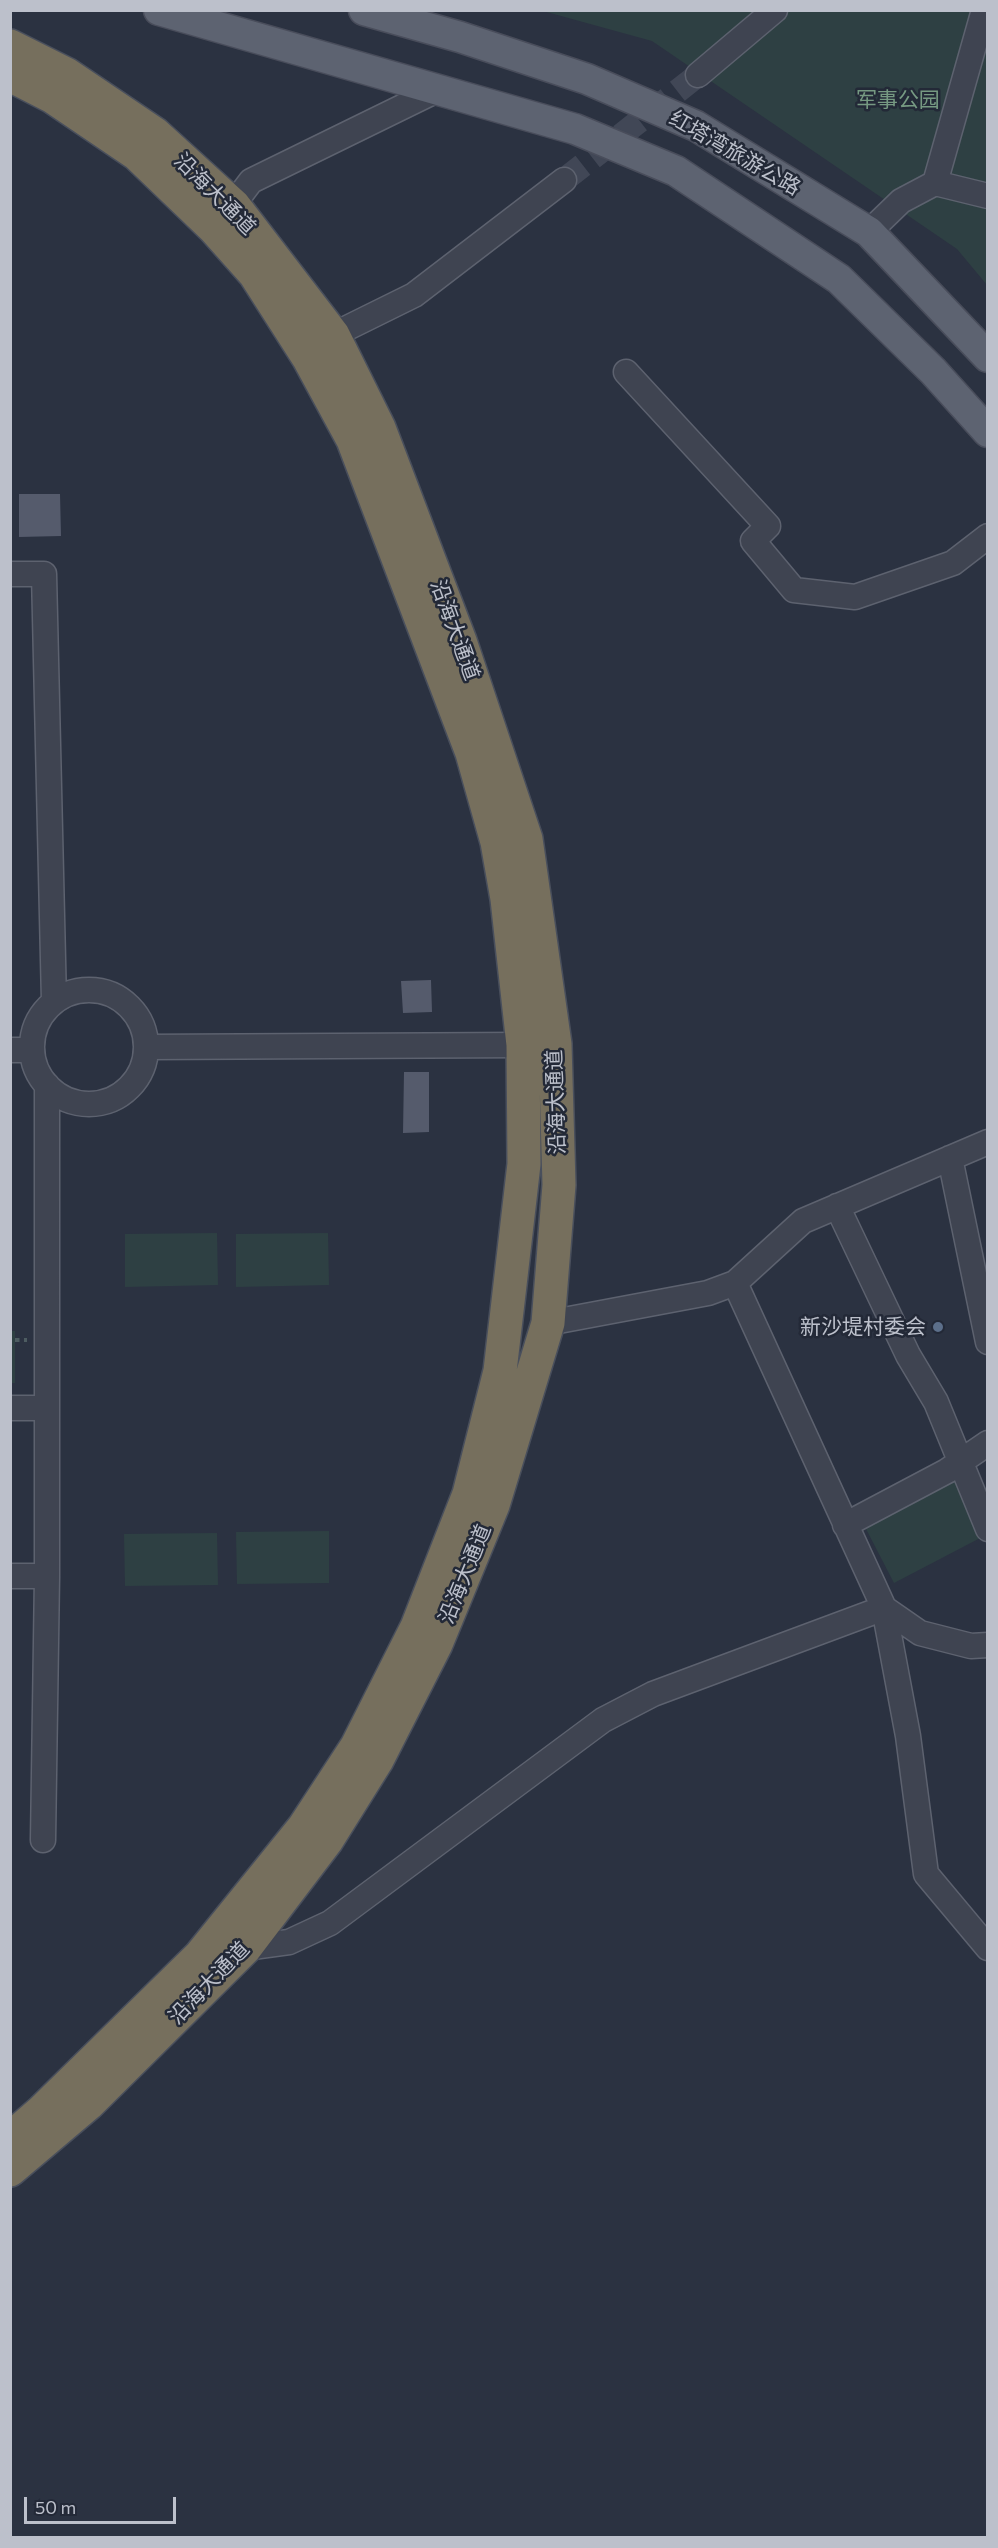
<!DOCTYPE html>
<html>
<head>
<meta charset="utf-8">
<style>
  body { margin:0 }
  #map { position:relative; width:998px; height:2548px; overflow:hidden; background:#2b3241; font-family:Commissioner,sans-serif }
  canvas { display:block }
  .frame { position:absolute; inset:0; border:12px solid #bcc0cb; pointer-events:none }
  .scale { position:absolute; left:24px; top:2497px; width:152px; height:27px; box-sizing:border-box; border:3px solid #bcc0cb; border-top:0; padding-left:8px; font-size:18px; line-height:21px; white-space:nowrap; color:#bcc0cb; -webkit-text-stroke:4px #232937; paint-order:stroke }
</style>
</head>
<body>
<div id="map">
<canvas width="998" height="2548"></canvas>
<div class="frame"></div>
<div class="scale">50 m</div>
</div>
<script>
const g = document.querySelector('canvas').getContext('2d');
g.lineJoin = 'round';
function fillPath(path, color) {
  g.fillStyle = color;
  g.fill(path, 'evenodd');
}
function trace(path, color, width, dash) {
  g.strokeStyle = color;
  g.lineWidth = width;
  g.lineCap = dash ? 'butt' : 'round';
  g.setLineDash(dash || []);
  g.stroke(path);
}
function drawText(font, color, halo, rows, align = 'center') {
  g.font = font + ' Commissioner,"Noto Sans SC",sans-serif';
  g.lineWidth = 5;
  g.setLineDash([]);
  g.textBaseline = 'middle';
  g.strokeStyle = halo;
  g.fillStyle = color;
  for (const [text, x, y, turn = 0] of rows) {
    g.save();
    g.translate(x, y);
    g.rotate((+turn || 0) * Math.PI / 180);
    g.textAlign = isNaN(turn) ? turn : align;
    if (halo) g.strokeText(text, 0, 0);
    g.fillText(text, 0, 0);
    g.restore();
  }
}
fillPath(new Path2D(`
  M543 11H987V285L957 249 652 41Z
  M217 1233 218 1285 125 1287V1234Z
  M328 1233 329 1285 236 1287V1234Z
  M11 1331H15V1383H11Z
  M954 1479 984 1536 894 1583 864 1525Z
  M329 1531V1583L237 1584 236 1532Z
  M217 1533 218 1585 125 1586 124 1534Z`), '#2e4043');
fillPath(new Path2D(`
  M19 494H60L61 536 19 537Z
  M431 980 432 1012 403 1013 401 981Z
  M404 1072H429V1132L403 1133Z`), '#555b6c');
trace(new Path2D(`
  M564 180 698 75`), '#414756', 24, [24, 12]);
const minor = new Path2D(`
  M698 75 775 10
  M935 183 984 10
  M223 218 251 181 439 89
  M869 232 901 201 935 183 988 196
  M333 335 414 295 564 180
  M626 372 768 526 753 541 794 590 855 597 953 563 988 536
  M10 574H44L54 1002
  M32 1047a57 57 0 1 1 114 0a57 57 0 1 1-114 0Z
  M146 1047 523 1045
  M10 1050H32
  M950 1158 988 1342
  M837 1206 908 1355 936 1402 988 1529
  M735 1283 884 1608 908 1736 926 1874 988 1948
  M548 1323 708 1293 735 1283 803 1221 988 1142
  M10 1408H47
  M845 1525 947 1471 988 1443
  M10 1576H47
  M43 1840 47 1576V1085
  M245 1948 289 1942 330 1923 603 1720 653 1694 884 1608 920 1633 971 1646 988 1645`);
const major = new Path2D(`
  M159 10 575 129 676 171 839 279 933 371 988 432
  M364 10 460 37 587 79 696 126 869 232 988 357`);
const highway = new Path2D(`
  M10 46 66 74 155 134 234 206 333 335 379 428 460 641 526 839 555 1044 559 1185 548 1323 493 1505 436 1644 377 1760 327 1840 245 1948 88 2104 10 2170
  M10 75 53 97 137 154 214 228 255 274 308 357 353 440 472 753 497 842 507 899 523 1045 524 1164 500 1371 469 1494 417 1627 357 1746 304 1827 200 1956 41 2112 10 2139`);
trace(minor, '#5d626f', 27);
trace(major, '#494d5b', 33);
trace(highway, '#494f5c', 36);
trace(new Path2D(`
  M15 1340H27`), '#4d5c61', 4, [4.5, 4.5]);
trace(minor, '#3f4451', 24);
trace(major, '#5d6371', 30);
trace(highway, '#766f5d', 33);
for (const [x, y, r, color] of [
  [938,1327,6,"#5c6f8a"]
]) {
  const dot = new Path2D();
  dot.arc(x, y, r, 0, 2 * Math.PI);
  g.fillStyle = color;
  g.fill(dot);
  trace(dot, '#232937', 2);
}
drawText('21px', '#769982', '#232937', [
  ["军事公园",898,100]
]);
drawText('21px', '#bcc0cb', '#232937', [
  ["红塔湾旅游公路",735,153,30],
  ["沿海大通道",215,194,45],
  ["沿海大通道",455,630,70],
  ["沿海大通道",556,1102,-92],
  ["沿海大通道",465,1574,-68],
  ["沿海大通道",209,1983,-46]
]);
drawText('21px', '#bcc0cb', '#232937', [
  ["新沙堤村委会",926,1327]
], 'right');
</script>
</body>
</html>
